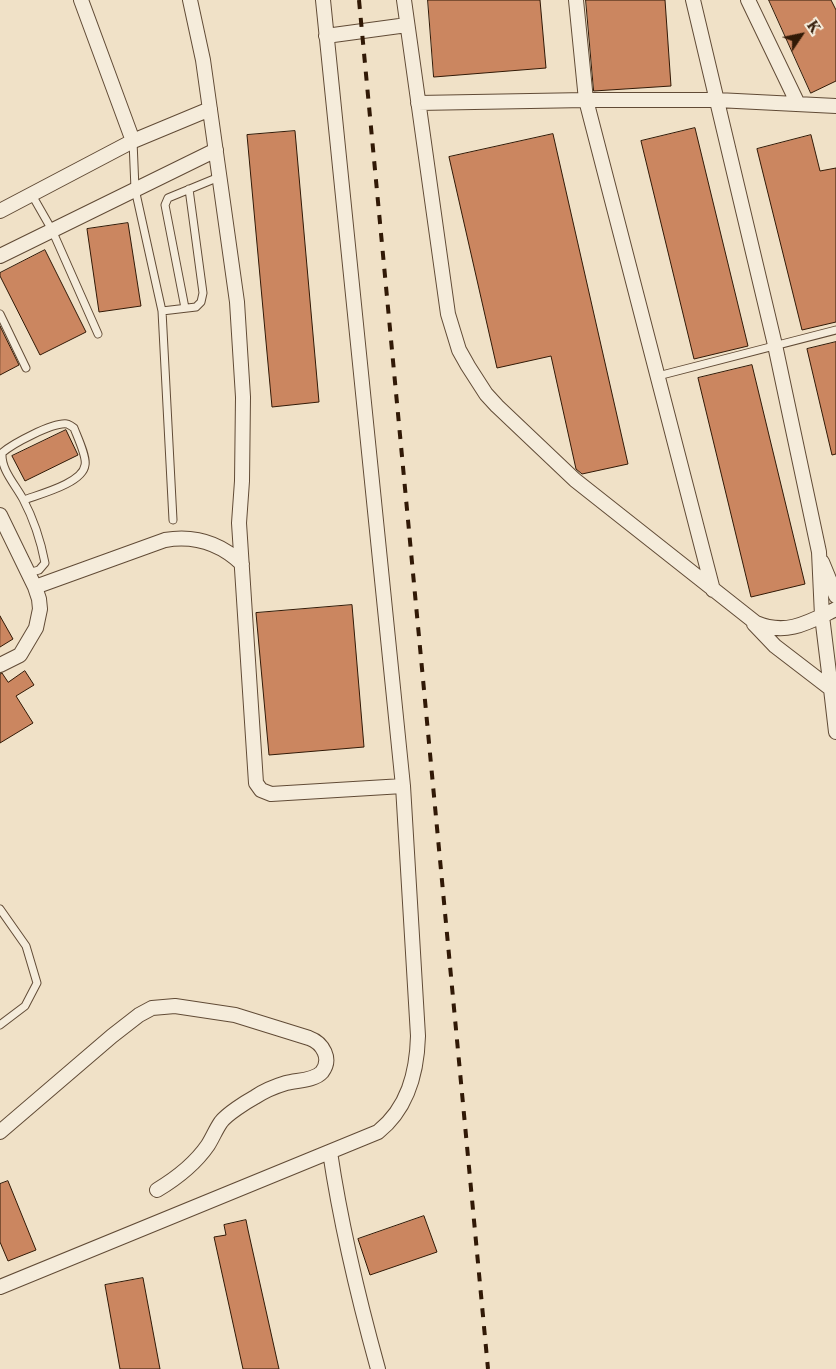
<!DOCTYPE html>
<html>
<head>
<meta charset="utf-8">
<style>
  body { margin:0 }
  #map { position:relative; width:836px; height:1369px; overflow:hidden; background:#f0e1c7; font-family:"Libre Caslon Text",serif }
  canvas { display:block }
  .north { position:absolute; left:776px; top:10px; width:50px; height:50px; -webkit-text-stroke:4px #f5ecdb; paint-order:stroke; rotate:56deg; font-size:14px; font-weight:700; line-height:20px; text-align:center; color:#311906 }
  .north::after { content:''; display:block; margin:auto; width:18px; height:22px; background:#311906; clip-path:polygon(50% 0,100% 100%,50% 72%,0 100%) }
</style>
</head>
<body>
<div id="map">
<canvas width="836" height="1369"></canvas>
<div class="north">K</div>
</div>
<script>
const g = document.querySelector('canvas').getContext('2d');
g.lineJoin = 'round';
function fillPath(path, color) {
  g.fillStyle = color;
  g.fill(path, 'evenodd');
}
function trace(path, color, width, dash) {
  g.strokeStyle = color;
  g.lineWidth = width;
  g.lineCap = dash ? 'butt' : 'round';
  g.setLineDash(dash || []);
  g.stroke(path);
}
const building = new Path2D(`
  M428 0H540L546 68 434 77Z
  M586 0H665L671 86 594 91Z
  M769 0H831L836 10V81L811 93Z
  M695 128 748 346 694 359 641 141Z
  M295 131 319 402 272 407 247 135Z
  M553 134 628 464 582 474 576 469 551 356 497 368 449 157Z
  M811 135 820 171 836 168V322L802 330 757 149Z
  M128 223 141 306 99 312 87 229Z
  M45 250 86 332 40 355 0 276V273Z
  M0 326 19 365 0 375Z
  M836 342V454L832 455 807 349Z
  M752 365 805 584 751 597 698 378Z
  M66 430 78 455 25 481 12 456Z
  M352 605 364 747 269 755 256 613Z
  M0 616 13 639 0 647Z
  M25 671 34 685 16 696 33 723 0 743V674L2 673 8 682Z
  M8 1181 36 1250 8 1261 0 1242V1184Z
  M424 1216 437 1252 370 1275 358 1239Z
  M246 1220 248 1230 279 1369H243L214 1237 226 1235 224 1225Z
  M143 1278 160 1369H120L105 1285Z`);
fillPath(building, '#cb8660');
trace(building, '#311906', 1);
const lane = new Path2D(`
  M133 141 135 189 162 311 173 520
  M32 195 52 230 98 334
  M185 308 165 205 168 198 219 177
  M162 311 196 307 201 302 203 293 189 189
  M0 314 26 368
  M658 376 836 330
  M24 500C40 494 83 483 85 465 87 457 77 436 74 428 73 427 68 424 67 424 53 422 12 444 2 453 1 470 15 484 23 499 33 518 41 542 45 563L39 570 28 573
  M0 909 26 946 37 983 25 1006 0 1025`);
const street = new Path2D(`
  M81 0 133 141
  M190 0 203 60 237 302 243 397 242 481 239 523 256 783 261 790 271 794 403 786
  M404 0 448 314 459 350 468 366 486 394 497 406 575 480 756 623C787 636 809 622 836 609
  M576 0 586 100 713 590
  M693 0 775 345 819 552 822 616 831 689
  M748 0 798 104
  M326 36 407 25
  M418 103 586 100H717L836 106
  M0 211 133 141 210 109
  M0 256 216 150
  M0 515 35 587 39 599 40 609 36 628 20 655 0 665
  M822 562 836 596
  M35 587 165 540C195 535 220 543 242 564
  M754 624 775 646 831 689 836 732
  M0 1132 112 1036 139 1015 152 1008 175 1006 235 1015 309 1038C323 1043 332 1059 322 1072 314 1081 297 1080 286 1083 276 1086 264 1091 255 1097 246 1102 227 1114 221 1122 216 1129 213 1137 208 1145 195 1164 177 1178 157 1190
  M330 1152C341 1226 358 1297 378 1369
  M0 1287 378 1132C408 1108 417 1073 418 1036L403 786 323 0`);
trace(lane, '#614b36', 9);
trace(street, '#614b36', 16);
trace(lane, '#f5ecdb', 7);
trace(street, '#f5ecdb', 14);
trace(new Path2D(`
  M359 0 488 1369`), '#311906', 4, [9, 9]);
</script>
</body>
</html>
